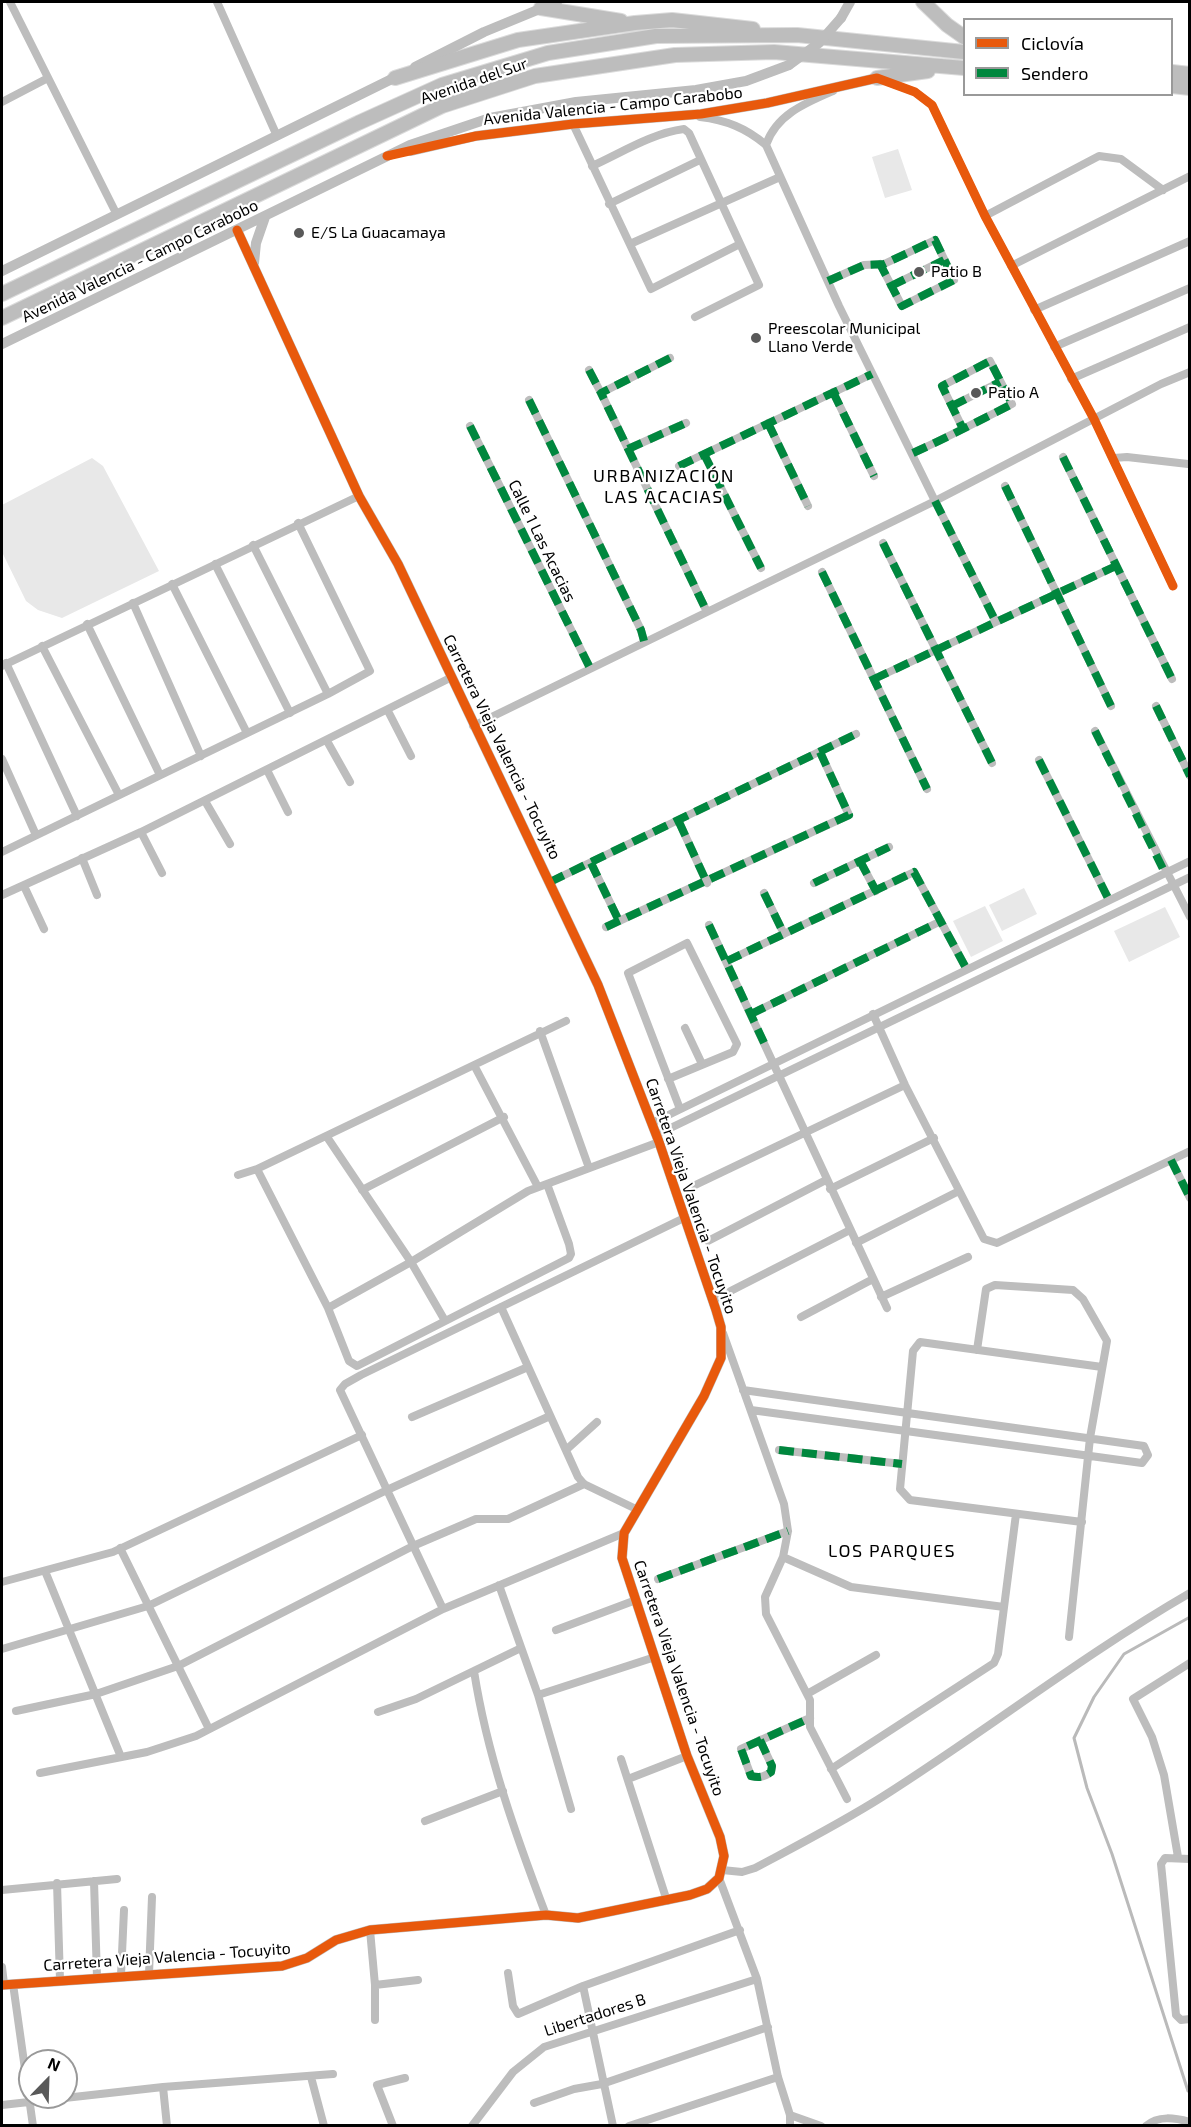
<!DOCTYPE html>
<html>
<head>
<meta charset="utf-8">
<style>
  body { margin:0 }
  #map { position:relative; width:1191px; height:2127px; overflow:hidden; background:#fff; font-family:"Exo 2",sans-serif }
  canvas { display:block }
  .frame { position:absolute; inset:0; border:3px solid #000; pointer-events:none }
  .legend { position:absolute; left:963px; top:18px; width:210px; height:78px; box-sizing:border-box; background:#fff; border:2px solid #999; margin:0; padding:8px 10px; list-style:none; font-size:18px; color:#000 }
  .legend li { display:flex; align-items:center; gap:12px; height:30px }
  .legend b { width:30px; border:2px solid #999 }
  .north { position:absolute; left:18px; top:2049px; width:60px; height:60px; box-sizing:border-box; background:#fff; border:2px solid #999; border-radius:50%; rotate:23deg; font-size:16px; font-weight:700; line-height:24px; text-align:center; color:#000 }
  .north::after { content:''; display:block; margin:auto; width:21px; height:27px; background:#595959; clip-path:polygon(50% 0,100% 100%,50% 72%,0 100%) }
</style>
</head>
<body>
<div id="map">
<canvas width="1191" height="2127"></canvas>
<div class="frame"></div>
<ul class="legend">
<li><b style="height:8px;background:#e8590c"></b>Ciclovía</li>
<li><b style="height:8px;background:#00873e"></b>Sendero</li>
</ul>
<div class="north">N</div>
</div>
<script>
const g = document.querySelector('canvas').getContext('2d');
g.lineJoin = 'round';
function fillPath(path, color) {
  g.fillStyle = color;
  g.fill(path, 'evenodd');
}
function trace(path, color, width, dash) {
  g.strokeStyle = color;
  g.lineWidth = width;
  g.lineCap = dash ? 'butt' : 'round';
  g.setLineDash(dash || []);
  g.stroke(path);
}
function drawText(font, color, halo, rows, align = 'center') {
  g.font = font + ' "Exo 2",sans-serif';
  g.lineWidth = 4.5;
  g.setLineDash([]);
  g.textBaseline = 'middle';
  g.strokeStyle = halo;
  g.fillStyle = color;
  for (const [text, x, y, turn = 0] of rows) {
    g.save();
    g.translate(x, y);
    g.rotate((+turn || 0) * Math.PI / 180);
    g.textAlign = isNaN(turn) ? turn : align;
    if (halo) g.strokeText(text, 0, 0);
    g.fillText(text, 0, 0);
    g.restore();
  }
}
fillPath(new Path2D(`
  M898 149 912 190 885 198 872 157Z
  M92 458 103 466 159 571 62 618 38 610 26 601 2 552V505Z
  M1024 888 1037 914 1002 931 989 905Z
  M985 906 1003 941 971 957 953 921Z
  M1165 907 1180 937 1129 962 1114 931Z`), '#e8e8e8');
trace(new Path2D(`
  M1188 2091 1112 1854 1087 1788 1074 1738 1094 1697 1124 1654 1190 1617`), '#bababa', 3);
const trunk = new Path2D(`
  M923 2 947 25 964 37
  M541 8 621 21
  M1172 72 1190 74
  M395 78 518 40 635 23 672 20 753 29
  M877 78 928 71
  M1172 86 1190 88
  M2 294 358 123 442 85 548 53 656 36 797 35 964 52
  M2 318 442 106 535 76 675 55 774 52 964 68`);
trace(trunk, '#dbdbdb', 16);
trace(new Path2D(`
  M10 2 116 213
  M217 2 277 136
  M880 79 915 92 932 105 985 216 1094 419 1173 586
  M2 102 48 78
  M573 124 651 289 740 244
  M766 145C776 115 805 103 833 91
  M592 166C621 153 652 133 684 129L689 133 759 285 695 317
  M609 204 700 160
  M985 216 1099 156 1121 159 1163 190
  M630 244 780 177
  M1011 266 1190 176
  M828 281 864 265 884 264 935 240 954 280 902 306 880 264
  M891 286 944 260
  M1034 310 1190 241
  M1054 347 1190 288
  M670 358 601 393 707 612
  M589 370 601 393
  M1071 379 1190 327
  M833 392 874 476
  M529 400 641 630 644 641
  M952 406 1000 382
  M768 423 808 506
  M470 426 590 668
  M628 449 686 423
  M913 453C946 438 979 421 1012 404L990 361 942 386 963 429
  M704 454 761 568
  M1063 457 1172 679
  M1114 458 1127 457 1188 464
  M679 466 872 374
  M1005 486 1111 706
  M883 543 992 763
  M253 545 328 694
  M215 564 290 713
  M822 572 927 789
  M172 584 247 733
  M133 603 201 756
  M996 622 935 501 1161 384 1190 372
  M87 624 160 775
  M42 646 119 795
  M6 663 77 816
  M2 666 359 496
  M874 679 1116 566
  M1156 706 1190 776
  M388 711 411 756
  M473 726 935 501 839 306 766 145C746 128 726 120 700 117
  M1095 731 1190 917
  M327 741 350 782
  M2 759 36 835
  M1039 760 1109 900
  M267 770 288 812
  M205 801 230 844
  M679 822 707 883
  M141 832 162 873
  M2 852 328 694 370 671 298 523
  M82 858 97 895
  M860 861 876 891
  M591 863 619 921
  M550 882 856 734
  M814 883 889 847
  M24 886 44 929
  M764 893 784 934
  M2 895 141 832 450 678
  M709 925 887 1308
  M606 927 849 815 820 752
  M727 961 914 872 966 968
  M751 1014 941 921
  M873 1014 905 1085 984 1239 997 1243 1190 1151
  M685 1028 702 1064
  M540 1031 589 1168
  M474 1065 566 1021
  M668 1079 733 1052 737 1044 687 943 628 973 680 1109
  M652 1123 1190 861
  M656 1135 1190 877
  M327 1137 411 1262 444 1319
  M1171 1160 1190 1198
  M238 1175 257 1169
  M538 1187 474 1065 257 1169 328 1308 349 1361 357 1366 569 1258 571 1254 569 1244 547 1184
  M689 1188 905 1085
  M830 1189 934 1138
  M362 1190 504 1117
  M708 1241 826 1180
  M856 1243 959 1191
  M881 1297 968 1257
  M713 1300 850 1230
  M501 1307 578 1477 584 1484 636 1509
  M328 1308 411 1262 528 1191 659 1142
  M801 1317 873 1279
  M723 1333 784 1504 788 1531 783 1557 765 1597 766 1614 810 1700V1727L847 1799
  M977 1350 986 1289 995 1285 1073 1290 1083 1299 1107 1341 1090 1438 1069 1637
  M743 1390 1144 1446 1148 1455 1142 1463 751 1410
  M412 1417 528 1367
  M566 1450 597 1422
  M779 1450 902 1464
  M1082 1522 910 1500 900 1489 913 1351 920 1342 1102 1367
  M120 1548 209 1729
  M783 1557 851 1587 1004 1607
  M45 1571 121 1757
  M658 1579 788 1531
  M2 1582 113 1552 362 1435
  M499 1585 538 1695 571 1809
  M443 1609 340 1390 345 1384 361 1375 684 1218
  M556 1630 636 1600
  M2 1649 148 1606 387 1490 550 1416
  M474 1671C487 1755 516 1836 546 1915
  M807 1694 876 1655
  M538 1695 655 1657
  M16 1711 96 1694 178 1666 413 1546 476 1519H508L584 1484
  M378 1712 416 1699 521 1648
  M760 1740 772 1766 771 1772C764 1777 760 1778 751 1776L741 1749 810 1718
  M621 1759 667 1901
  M831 1769 994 1663 998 1654 1016 1514
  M40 1773 147 1752 196 1736 443 1609 624 1533
  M628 1779 687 1756
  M425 1821 503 1791
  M1178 1857 1164 1775 1152 1737 1133 1699 1190 1663
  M1190 1859 1165 1858 1161 1864 1176 2015 1181 2020 1190 2019
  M722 1870 742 1872 755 1868C798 1845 841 1823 882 1797 986 1731 1083 1655 1190 1593
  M719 1878 757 1979 778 2077 790 2115V2126
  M94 1881 97 1977
  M57 1883 60 1980
  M2 1890 117 1879
  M370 1930 375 1985V2020
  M2 1967 4 1984
  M508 1973 513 2006 518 2014 583 1986 740 1930
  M149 1974 152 1897
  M121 1975 124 1910
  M13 1984 33 2126
  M375 1985 418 1980
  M583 1986 613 2126
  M311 2077 324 2126
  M163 2087 167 2126
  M534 2103 574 2089 602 2084 768 2027
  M2 2105 163 2087 333 2074
  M790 2115 821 2126
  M393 2126 377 2085 405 2078
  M472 2126 513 2072 544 2047 757 1979
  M629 2126 778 2077
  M1146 2126C1158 2115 1175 2118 1190 2122`), '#bdbdbd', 8);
trace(new Path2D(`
  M841 18 850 2
  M415 67 484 32 557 2
  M411 151 476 136 573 124 701 114 767 103 877 78
  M254 263 256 243 265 217
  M2 271 402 74
  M2 344 410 145 490 118 576 102 696 90 746 81 789 65
  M2 1985 282 1966 307 1958 336 1940 370 1930 546 1915 578 1918 690 1895 707 1889 719 1878 724 1856 720 1837 687 1756 622 1558 624 1533 704 1396 721 1358V1327L716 1310 659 1142 598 985 398 564 359 496 237 230`), '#bdbdbd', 10);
trace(trunk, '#bdbdbd', 14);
trace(new Path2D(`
  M789 65 819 43 841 18`), '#bdbdbd', 10);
trace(new Path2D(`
  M828 281 864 265 884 264 935 240 954 280 902 306 880 264
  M891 286 944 260
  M670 358 601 393 707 612
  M589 370 601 393
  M833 392 874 476
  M529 400 641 630 644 641
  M952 406 1000 382
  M768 423 808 506
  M470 426 590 668
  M628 449 686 423
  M913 453C946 438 979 421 1012 404L990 361 942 386 963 429
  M704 454 761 568
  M1063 457 1172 679
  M679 466 872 374
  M1005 486 1111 706
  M935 501 996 622
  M883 543 992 763
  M822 572 927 789
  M874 679 1116 566
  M1156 706 1190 776
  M1095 731 1165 873
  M1039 760 1109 900
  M679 822 707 883
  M860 861 876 891
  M591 863 619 921
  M550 882 856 734
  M814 883 889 847
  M764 893 784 934
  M709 925 766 1047
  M606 927 849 815 820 752
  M727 961 914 872 966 968
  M751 1014 941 921
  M1171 1160 1190 1198
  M779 1450 902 1464
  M658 1579 788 1531
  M760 1740 772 1766 771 1772C764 1777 760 1778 751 1776L741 1749 810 1718`), '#00873e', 8, [15, 8]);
trace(new Path2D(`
  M387 156 476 136 573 124 701 114 767 103 877 78 915 92 932 105 985 216 1094 419 1173 586
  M2 1985 282 1966 307 1958 336 1940 370 1930 546 1915 578 1918 690 1895 707 1889 719 1878 724 1856 720 1837 687 1756 622 1558 624 1533 704 1396 721 1358V1327L716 1310 659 1142 598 985 398 564 359 496 237 230`), '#e8590c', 9);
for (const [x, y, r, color] of [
  [299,233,6,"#595959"],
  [919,272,6,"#595959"],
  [756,338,6,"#595959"],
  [976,393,6,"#595959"]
]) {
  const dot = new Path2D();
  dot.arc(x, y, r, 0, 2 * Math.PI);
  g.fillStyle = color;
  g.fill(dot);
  trace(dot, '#fff', 2);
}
drawText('16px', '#000', '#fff', [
  ["Avenida del Sur",474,81,-19],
  ["Avenida Valencia - Campo Carabobo",613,106,-6],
  ["Avenida Valencia - Campo Carabobo",140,261,-26],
  ["Calle 1 Las Acacias",542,541,64],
  ["Carretera Vieja Valencia - Tocuyito",502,747,64],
  ["Carretera Vieja Valencia - Tocuyito",691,1196,71],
  ["Carretera Vieja Valencia - Tocuyito",679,1678,71],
  ["Carretera Vieja Valencia - Tocuyito",167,1957,-4],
  ["Libertadores B",595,2015,-18]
]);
drawText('16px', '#000', '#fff', [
  ["E/S La Guacamaya",311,233],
  ["Patio B",931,272],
  ["Preescolar Municipal",768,329],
  ["Llano Verde",768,347],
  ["Patio A",988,393]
], 'left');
g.letterSpacing = '1.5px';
drawText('18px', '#000', '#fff', [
  ["URBANIZACIÓN",664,476],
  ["LAS ACACIAS",664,497],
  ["LOS PARQUES",892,1551]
]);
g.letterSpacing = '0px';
</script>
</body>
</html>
